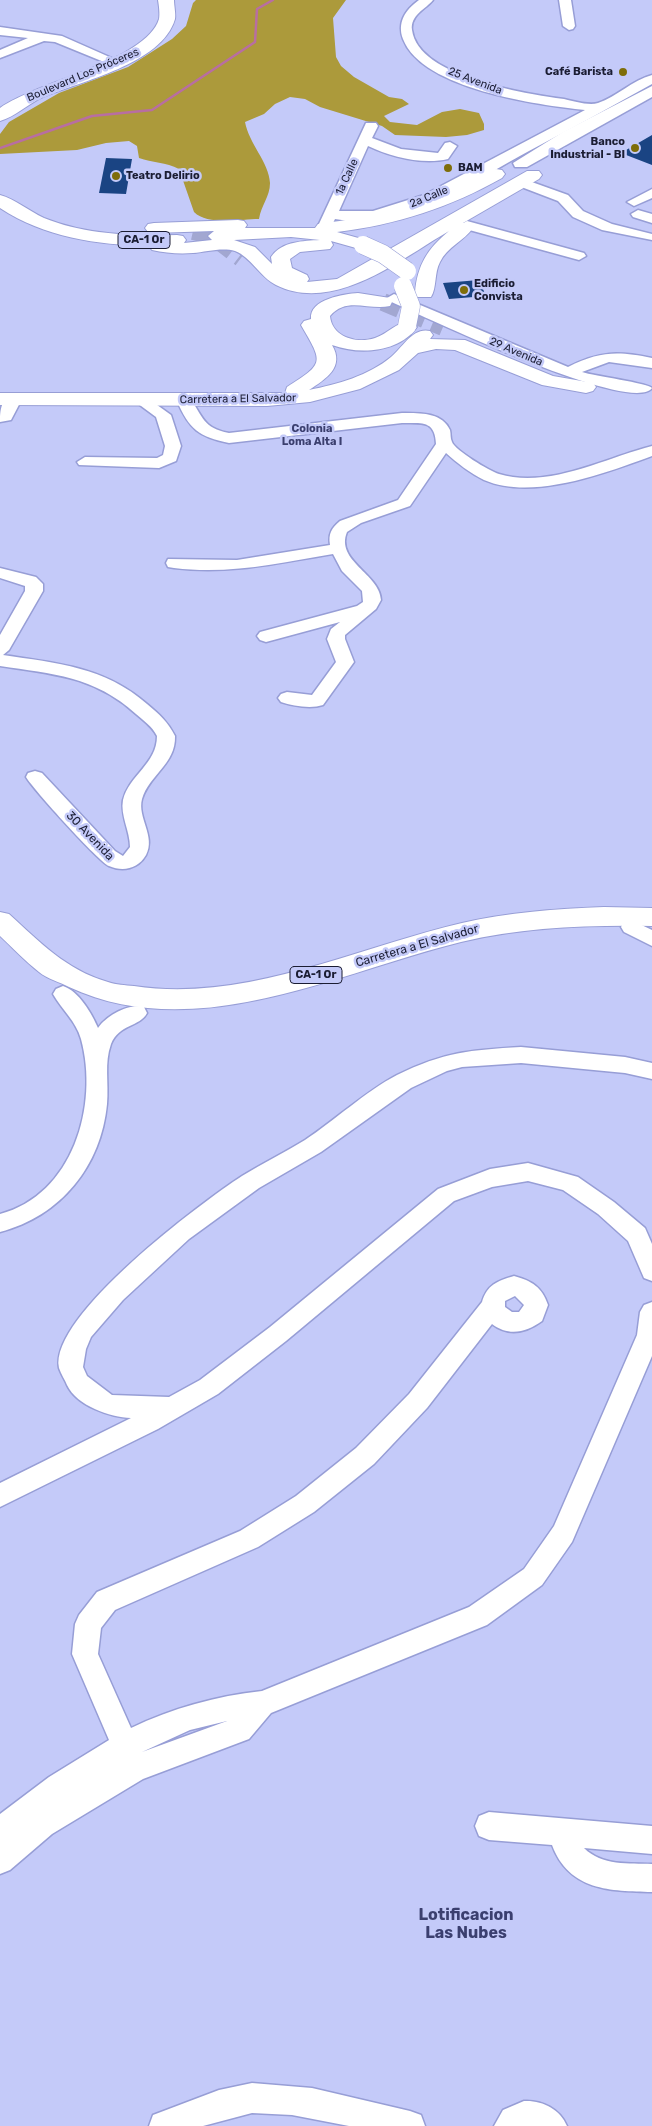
<!DOCTYPE html>
<html>
<head>
<meta charset="utf-8">
<style>
  body { margin:0 }
  canvas { display:block; background:#c4caf9 }
</style>
</head>
<body>
<canvas width="652" height="2126"></canvas>
<script>
const g = document.querySelector('canvas').getContext('2d');
g.lineJoin = 'round';
function fillPath(path, color) {
  g.fillStyle = color;
  g.fill(path, 'evenodd');
}
function trace(path, color, width, dash) {
  g.strokeStyle = color;
  g.lineWidth = width;
  g.lineCap = dash ? 'butt' : 'round';
  g.setLineDash(dash || []);
  g.stroke(path);
}
function drawText(font, color, halo, rows, align = 'center') {
  g.font = font + ' Rubik,sans-serif';
  g.lineWidth = 5;
  g.setLineDash([]);
  g.textBaseline = 'middle';
  g.strokeStyle = halo;
  g.fillStyle = color;
  for (const [text, x, y, turn = 0] of rows) {
    g.save();
    g.translate(x, y);
    g.rotate((+turn || 0) * Math.PI / 180);
    g.textAlign = isNaN(turn) ? turn : align;
    if (halo) g.strokeText(text, 0, 0);
    g.fillText(text, 0, 0);
    g.restore();
  }
}
fillPath(new Path2D(`
  M196 0H346L333 18 336 57 341 66 354 77 389 97 402 99 409 104 384 116 390 122 417 125 442 112 460 109 479 113 484 124V130L467 135 446 137 395 135 382 126 320 107 305 99 290 97 275 104 264 114 245 122C249 144 269 162 270 183 270 197 261 205 259 219 240 219 208 226 194 212L179 169C166 162 152 163 139 158L137 146 129 141 106 143 77 150 0 154V134L9 122 59 93 128 67 172 39 186 26 193 3Z`), '#ac9a3b');
trace(new Path2D(`
  M0 148 92 116 152 110 255 42 257 9 273 0`), '#b86ea2', 2.5);
fillPath(new Path2D(`
  M652 135V165L621 153Z
  M106 158 132 159 126 194 99 193Z
  M479 280 486 296 449 299 443 283Z`), '#1a4483');
trace(new Path2D(`
  M193 231 211 235 241 258
  M383 302 443 327`), '#a2a7d1', 18, [18, 9]);
const minor = new Path2D(`
  M419 0H433C426 9 410 15 412 30 418 77 526 94 564 99 573 101 589 106 598 103 617 97 632 80 652 75V84C611 107 570 129 529 151 473 181 401 231 335 219L330 229H320L318 226 366 123H376L378 126 372 138 401 149 438 153 445 143 450 142 457 146 448 159C423 165 391 157 368 146L339 211H373L424 195 585 110C538 105 422 89 403 39 397 23 405 10 419 0Z
  M559 0H571L575 26 573 29 569 30 563 26Z
  M0 27 62 36 114 59 108 63 104 62 55 42 44 41 0 58V50L28 38 0 35Z
  M529 181 568 195 583 211 612 224 652 234V240L602 230 573 217 558 201 524 188 522 185Z
  M652 189V198L634 206 627 202Z
  M638 210 652 214V223L633 217 631 214Z
  M467 221 584 253 586 256 579 260 462 228 460 225Z
  M394 294 568 367C600 351 618 351 652 358V368L609 362 582 372C594 376 648 383 652 388 632 416 421 315 389 301L387 298Z
  M14 394 22 399 11 420 0 422C0 410 1 398 14 394Z
  M141 395 146 397 171 415 181 446 176 461 159 468 79 465 77 462 85 457 157 458 163 455 165 446 156 417 133 400Z
  M185 396 190 398C203 417 203 428 229 433L402 413C419 413 442 412 450 430 451 434 450 438 452 442 455 450 489 471 499 474 548 489 605 458 652 446V456C606 473 532 501 484 480 470 473 457 463 446 453L410 506 361 523 347 532C335 561 380 574 381 600L376 609 345 635V639L354 662 323 705C311 709 293 706 281 702L278 698 281 694 287 692 312 695 336 662 327 639 331 629 340 622 266 642 260 640 257 636 260 632 357 606 363 602 362 591 342 571 333 554C279 563 229 575 174 568L168 567 166 563 168 559 237 560 330 545C328 533 332 528 340 521L398 500 436 444C435 420 422 423 402 423L229 443C199 437 189 429 177 401Z
  M0 568 36 577 43 584V591L9 650 3 655C57 663 105 667 147 704 159 714 168 722 175 736 176 764 149 775 142 799 137 818 156 836 146 855 138 869 123 872 109 866 99 862 33 789 26 777L28 773 35 771 42 773 115 851 123 856 130 847C130 831 120 815 123 800 129 775 157 764 157 736 152 726 144 721 136 714 94 676 53 674 0 666V635L25 591V586L0 578Z
  M631 920 652 930V946L624 932 621 927 624 922Z
  M63 986C79 991 92 1014 98 1028 107 1015 129 1003 144 1007L147 1013C140 1027 119 1024 111 1044 104 1063 109 1083 107 1104 101 1166 61 1216 0 1232V1214C73 1195 99 1105 81 1039 76 1021 62 1010 53 994L56 989Z
  M521 1047 625 1057 652 1063V1079L625 1073 521 1063 462 1067 447 1071 411 1088 321 1152 259 1188 189 1239 123 1300 91 1337 86 1349 83 1367 87 1376 112 1395 169 1397 200 1380 270 1327 438 1189 490 1169 528 1163 578 1177 614 1202 645 1228 652 1244V1281L644 1278 628 1241 598 1214 563 1190 528 1181 492 1187 454 1201 286 1341 218 1394 158 1429 0 1507V1483L131 1418C110 1417 77 1406 67 1385 65 1380 61 1374 59 1368 49 1316 202 1202 242 1176 263 1163 284 1153 305 1140 334 1121 366 1091 397 1075 444 1052 470 1050 521 1047Z
  M514 1276C532 1281 542 1287 548 1305L542 1321C527 1332 509 1337 492 1324L427 1408 374 1464 314 1512 258 1547 115 1610 101 1628 98 1654 131 1728C173 1708 216 1696 262 1691L469 1607 524 1569 554 1526 637 1335 640 1312 644 1305 652 1302V1356L572 1542 542 1585 487 1625 271 1713 249 1739 143 1779 52 1834 10 1870 0 1874V1814L49 1777 109 1740 72 1654 75 1624 79 1615 97 1592 240 1531 296 1496 356 1448 409 1394 482 1302C487 1285 497 1281 514 1276ZM515 1296 524 1305 519 1312H512L505 1307V1301ZM227 1721 142 1752 190 1730Z
  M489 1812 652 1826V1854L584 1848C602 1866 629 1863 652 1864V1892C611 1891 569 1891 552 1845L489 1840 479 1836 475 1826 479 1816Z
  M252 2083 312 2088 410 2111 421 2115 425 2126H349L292 2115 252 2113 203 2126H149L153 2115 219 2090Z
  M524 2101C542 2100 560 2109 567 2126H494L503 2110Z`);
const major = new Path2D(`
  M652 86V97L527 167H515L513 163 563 132Z`);
const highway = new Path2D(`
  M158 0H174C174 6 176 14 175 19 162 64 81 81 43 97 29 103 15 117 0 121V108C36 82 146 61 159 19 160 14 159 6 158 0Z
  M496 169 502 170 505 174 502 178C451 207 396 225 337 232L369 241 372 245 369 249 363 250 331 241 333 245 330 249 300 252 290 259 292 268 307 275 309 279 307 282 337 279 527 171H539L542 175 539 179 463 223 470 224 473 228C464 241 447 247 440 262 434 273 437 288 431 297H417L415 293C417 265 428 248 449 231 401 259 334 314 276 285 260 277 251 257 235 251 222 247 206 252 193 253 179 254 165 253 152 250L149 246C97 245 44 237 0 208V195C15 199 29 211 44 218 86 235 133 236 177 235L183 236 186 240 184 243 212 240 208 236 214 231 154 233 148 232 145 228 148 224 154 223 238 220 244 221 247 225 245 228H315L318 224 324 223C366 218 405 210 444 194 461 187 478 173 496 169ZM291 237 320 240C303 241 282 241 271 257L272 264 255 247 234 240Z
  M358 293 390 298 392 302 390 306C369 311 347 296 330 316 332 337 356 344 375 338 390 333 398 319 414 323L417 327C399 353 359 355 332 345 345 367 326 379 309 390 338 384 368 376 391 357 403 347 413 327 430 331L433 335 430 339 465 340 553 376 593 383 596 387 593 391 586 393 542 385 455 350 436 349 418 353 399 370 360 389 310 402 267 406 0 405V393H285L287 387C325 363 323 363 301 325L304 321 311 319C309 299 344 294 358 293Z
  M604 907 652 908V926C588 925 523 927 461 942 336 973 195 1046 69 987 60 982 47 979 39 972 25 961 13 948 0 936V912L9 914C40 942 66 970 108 982 116 985 125 985 134 986 245 1003 355 948 462 923 508 912 556 909 604 907Z`);
trace(minor, '#979ed6', 3);
trace(major, '#979ed6', 3);
trace(highway, '#979ed6', 2);
fillPath(minor, '#fff');
fillPath(major, '#fff');
fillPath(highway, '#fff');
const highwayBridge = new Path2D(`
  M363 245 383 254 407 271
  M403 286 411 306 407 326`);
trace(highwayBridge, '#979ed6', 19, []);
trace(highwayBridge, '#fff', 18);
for (const [x, y, r, color] of [
  [623,72,5,"#7e6d09"],
  [635,148,5,"#7e6d09"],
  [448,168,5,"#7e6d09"],
  [116,176,5,"#7e6d09"],
  [464,290,5,"#7e6d09"]
]) {
  const dot = new Path2D();
  dot.arc(x, y, r, 0, 2 * Math.PI);
  g.fillStyle = color;
  g.fill(dot);
  trace(dot, '#c4caf9', 2);
}
drawText('bold 11px', '#1b1d33', '#c4caf9', [
  ["Café Barista",613,72,"right"],
  ["Banco",625,142,"right"],
  ["Industrial - BI",625,155,"right"],
  ["BAM",458,168],
  ["Teatro Delirio",126,176],
  ["Edificio",474,284],
  ["Convista",474,297]
], 'left');
drawText('11px', '#1b1d33', '#c4caf9', [
  ["Boulevard Los Próceres",83,75,-23],
  ["25 Avenida",475,81,21],
  ["1a Calle",347,177,-65],
  ["2a Calle",429,197,-22],
  ["29 Avenida",516,352,23],
  ["Carretera a El Salvador",238,399,-1]
]);
for (const [x, y, w] of [
  [144,240,52],
  [316,975,52]
]) {
  const box = new Path2D();
  box.roundRect(x - w / 2, y - 8.5, w, 17, 4);
  g.fillStyle = '#c4caf9';
  g.fill(box);
  trace(box, '#1b1d33', 1);
}
drawText('bold 11px', '#1b1d33', null, [
  ["CA-1 Or",144,240],
  ["CA-1 Or",316,975]
]);
drawText('bold 11px', '#3b3f6f', '#c4caf9', [
  ["Colonia",312,429],
  ["Loma Alta I",312,442]
]);
drawText('12px', '#1b1d33', '#c4caf9', [
  ["30 Avenida",90,836,46],
  ["Carretera a El Salvador",417,946,-16]
]);
drawText('bold 16px', '#3b3f6f', '#c4caf9', [
  ["Lotificacion",466,1915],
  ["Las Nubes",466,1933]
]);
</script>
</body>
</html>
